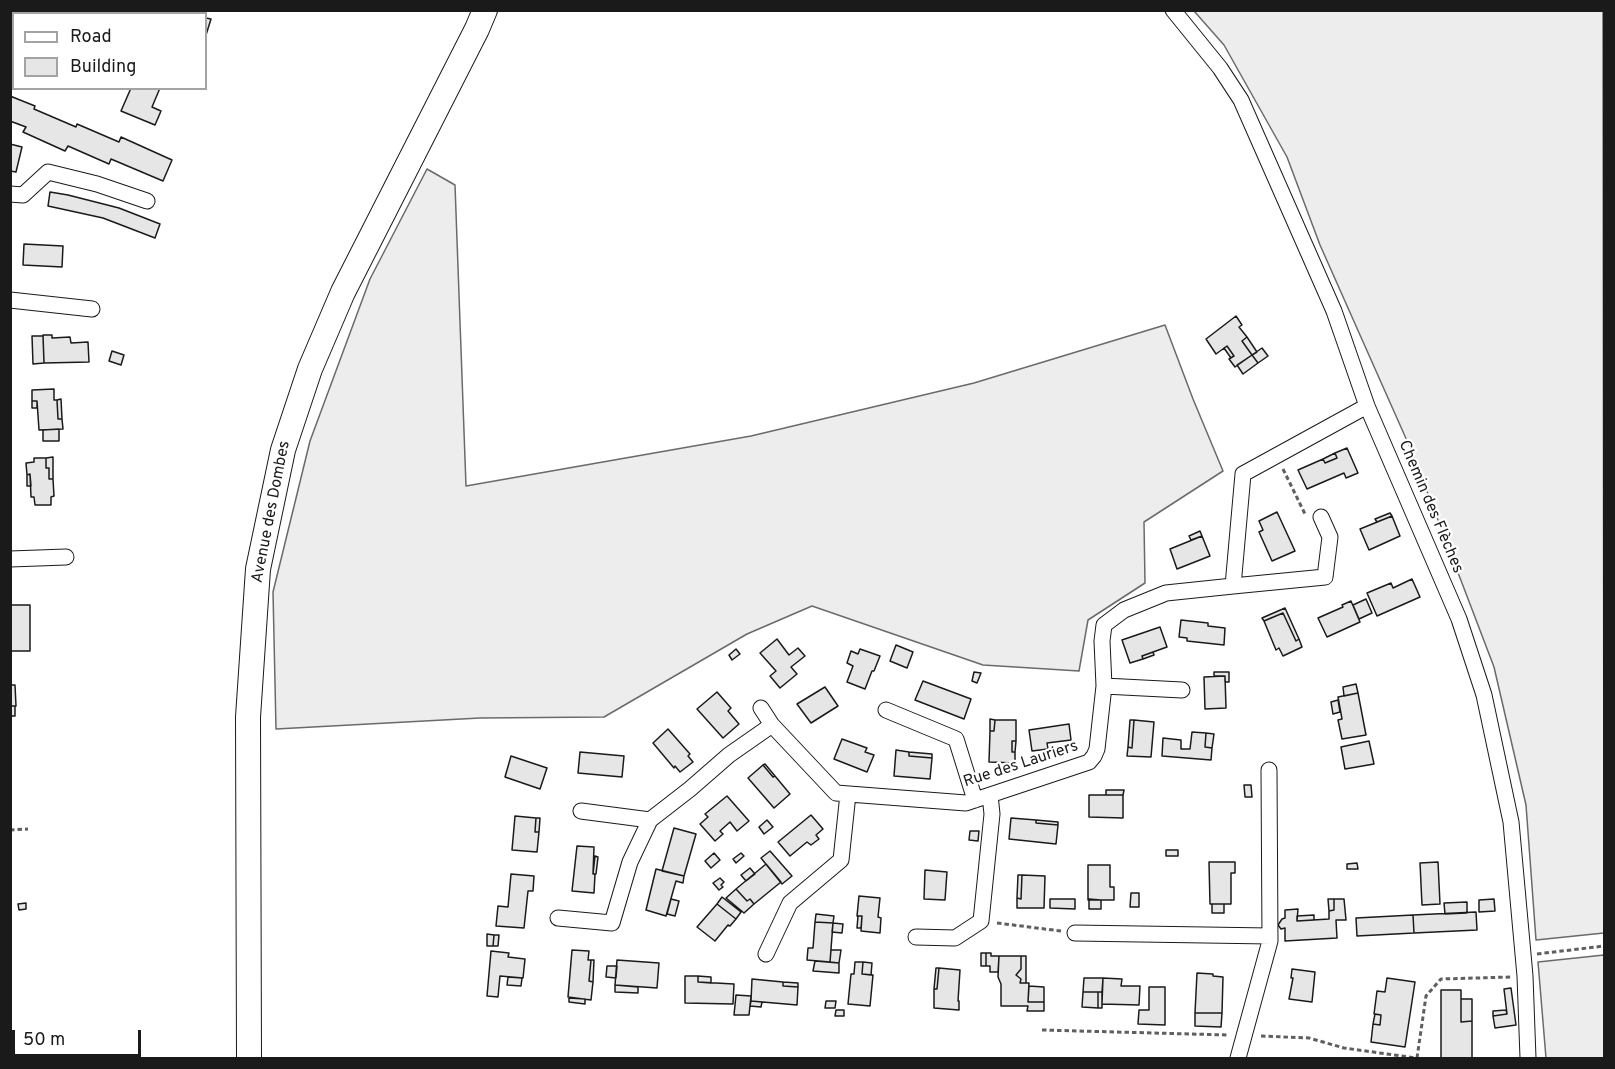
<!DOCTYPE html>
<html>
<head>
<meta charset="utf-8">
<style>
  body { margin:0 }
  #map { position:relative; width:1615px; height:1069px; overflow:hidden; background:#fff; font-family:Overpass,sans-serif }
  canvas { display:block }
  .frame { position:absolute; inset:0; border:12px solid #1a1a1a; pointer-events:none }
  .legend { position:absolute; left:12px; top:12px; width:195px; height:78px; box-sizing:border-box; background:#fff; border:2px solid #a3a3a3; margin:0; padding:8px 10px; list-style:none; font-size:18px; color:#1a1a1a }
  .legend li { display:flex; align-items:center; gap:12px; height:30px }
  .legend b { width:30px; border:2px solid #a3a3a3 }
  .scale { position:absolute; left:12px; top:1030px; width:129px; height:27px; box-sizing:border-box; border:3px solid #1a1a1a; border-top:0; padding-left:8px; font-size:18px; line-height:21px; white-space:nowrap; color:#1a1a1a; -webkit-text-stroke:4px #fff; paint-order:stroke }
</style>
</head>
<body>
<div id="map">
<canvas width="1615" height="1069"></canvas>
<div class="frame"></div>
<ul class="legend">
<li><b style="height:8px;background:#fff"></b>Road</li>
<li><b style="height:16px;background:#e6e6e6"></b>Building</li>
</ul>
<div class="scale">50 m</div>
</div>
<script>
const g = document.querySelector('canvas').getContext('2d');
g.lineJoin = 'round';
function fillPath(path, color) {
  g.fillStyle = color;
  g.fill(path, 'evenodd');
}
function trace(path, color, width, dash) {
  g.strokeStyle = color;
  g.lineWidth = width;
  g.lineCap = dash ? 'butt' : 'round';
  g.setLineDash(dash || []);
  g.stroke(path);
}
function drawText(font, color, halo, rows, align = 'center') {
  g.font = font + ' Overpass,sans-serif';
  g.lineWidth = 4.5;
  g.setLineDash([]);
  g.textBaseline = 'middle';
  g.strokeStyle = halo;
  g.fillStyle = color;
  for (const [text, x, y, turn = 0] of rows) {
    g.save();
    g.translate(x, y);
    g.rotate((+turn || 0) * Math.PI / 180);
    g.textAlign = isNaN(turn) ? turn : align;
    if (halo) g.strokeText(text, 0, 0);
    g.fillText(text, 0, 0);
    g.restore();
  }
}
const built = new Path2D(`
  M1194 11H1603L1604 933 1536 940 1526 805 1494 667 1412 452 1320 245 1287 157 1224 45Z
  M427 169 455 185 466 486 751 436 974 383 1165 325 1193 399 1223 471 1144 522 1145 583 1088 620 1079 671 983 665 812 606 747 634 604 717 480 718 276 729 273 592 310 441 370 279Z
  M1604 955V1058H1546L1538 962Z`);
fillPath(built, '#ededed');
trace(built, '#6a6a6a', 1.5);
const building = new Path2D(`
  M114 10H141V14H113Z
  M206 18 211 19 206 35Z
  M131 88H160L152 107 161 111 155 125 121 111Z
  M10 96 35 106 34 109 76 127 77 124 119 142 121 137 172 160 163 181 111 159 109 164 68 146 65 151 23 132 26 127 10 121Z
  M10 144 22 147 16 172 10 171Z
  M50 192 68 195 119 208 160 224 155 238 103 218 48 206Z
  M24 244 63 246 62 267 23 265Z
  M1236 316 1242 325 1239 327 1247 337 1242 341 1252 355 1235 367 1229 359 1234 356 1227 346 1216 354 1206 339Z
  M43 335H52V338L70 337 71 343 88 342 89 362 44 363Z
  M32 336H43L44 363 33 364Z
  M1247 337 1257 352 1252 355 1242 341Z
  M1227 346 1234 356 1231 358 1224 348Z
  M1262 348 1268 356 1258 363 1252 355Z
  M112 351 124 355 121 365 109 361Z
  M1252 355 1258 363 1243 374 1237 365Z
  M54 389V400H57L58 419H62L63 429 39 430 37 401H32V390Z
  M61 399 62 419H58L57 400Z
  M32 401H37V408H32Z
  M59 429V441H43V430Z
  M1347 448 1358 473 1346 478 1344 473 1307 489 1298 470 1323 459 1325 463 1337 458 1335 453Z
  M1335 453 1337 458 1325 463 1323 459Z
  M53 457V479H49V468H46V458Z
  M34 458H46V468H49V479H53L54 496 51 497V505H35L34 497H31L30 474 27 475 26 463 34 462Z
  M30 474 31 486H27V475Z
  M1277 512 1295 551 1272 561 1259 532 1263 530 1259 521Z
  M1390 513 1392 516 1377 522 1375 519Z
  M1392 516 1400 536 1369 550 1360 529Z
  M1200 531 1202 536 1191 540 1189 536Z
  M1202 536 1210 556 1177 569 1170 549Z
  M1412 579 1420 597 1377 616 1367 593 1391 583 1393 588Z
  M1366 599 1372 613 1359 619 1353 605Z
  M1351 601 1360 622 1327 637 1318 618 1343 607 1342 605Z
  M10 605H30V651H10Z
  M1285 608 1299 639 1296 641 1283 613 1264 621 1262 618Z
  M1283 613 1296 641 1299 639 1302 647 1283 656 1279 648 1276 650 1264 621Z
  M1181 620 1208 623V626L1225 628 1224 645 1187 641V638L1179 637Z
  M1160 627 1167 647 1142 656 1143 659 1130 663 1122 640Z
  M777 639 789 655 798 648 805 656 791 667 797 674 780 688 770 676 776 671 760 653Z
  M896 645 913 652 907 668 890 661Z
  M736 649 740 654 732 660 729 655Z
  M860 649 880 656 874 671H872L865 689 847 682 853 666 847 663 851 651 858 654Z
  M1153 652 1154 655 1143 659 1142 656Z
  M974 672 981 673 977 683 972 681Z
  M1214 672H1229V682H1225V676H1214Z
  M1225 676 1226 708 1205 709 1204 677Z
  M923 681 971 699 964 719 915 700Z
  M1356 684 1358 693 1344 696 1343 687Z
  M10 685H15L16 706H10Z
  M825 687 838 706 811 723 797 704Z
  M717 692 731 708 728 711 739 724 723 738 697 709Z
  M1358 693 1366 735 1342 739 1338 720 1342 719 1338 697Z
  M1338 700 1340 712 1333 714 1331 702Z
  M10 706H15V716H10Z
  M990 719 995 720 994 731H990Z
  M995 720H1016V741H1012V752H1015V763L989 762 990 731H994Z
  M1130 720H1134L1132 748 1128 747Z
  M1134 720 1154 722 1151 757 1127 756 1128 747 1132 748Z
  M1069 724 1071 740 1047 743 1048 749 1032 751 1029 730Z
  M668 729 690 754 688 756 693 762 680 772 675 766 674 768 653 743Z
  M1192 732 1206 733 1205 747 1212 748 1211 760 1162 756 1163 738 1181 740V749H1190Z
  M1206 733 1214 734 1212 748 1205 747Z
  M842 739 867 748 865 752 874 755 867 772 834 759Z
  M1012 741H1016L1015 752H1012Z
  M1369 741 1374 764 1345 769 1341 747Z
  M896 750 909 752V756L932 758 930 779 894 776Z
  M580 752 624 756 622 777 578 773Z
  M909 752 932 754V758L909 756Z
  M511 756 547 768 540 789 505 777Z
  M765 764 775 776 773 777 763 765Z
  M763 765 773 777 775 776 790 794 774 808 748 778Z
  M1244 785H1251L1252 797H1245Z
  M1106 790H1124L1123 795H1106Z
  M1089 795H1123V818L1089 817Z
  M727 796 749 821 737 831 730 822 720 831 723 834 715 841 700 824 708 817 705 814Z
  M811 815 823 829 816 835 819 839 811 845 807 842 790 856 778 842Z
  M515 816 536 818 535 832H539L537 852 512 850Z
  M536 818H540L539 832H535Z
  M1011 818 1036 820V823L1058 825 1056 844 1009 839Z
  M767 820 773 827 764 834 759 827Z
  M1036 820 1058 822V825L1036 823Z
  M674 828 696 834 684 876 662 871Z
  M970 831H979L978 841 969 840Z
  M577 846 594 847 593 874H595L594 893 572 891Z
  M1166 850H1178V856H1166Z
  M770 851 792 876 782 884 761 858Z
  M714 853 720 860 711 868 705 861Z
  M741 853 744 856 736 863 733 859Z
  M595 856 598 857 596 874H593Z
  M1209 862H1235V873H1231V904H1210Z
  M1438 862 1440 904 1422 905 1420 863Z
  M1357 863 1358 869H1347V864Z
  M766 864 781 882 754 904 750 899 747 901 736 889Z
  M1088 865H1110V887H1114V900H1088Z
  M750 868 755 874 746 881 741 875Z
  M656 869 684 876 683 883 676 881 666 916 646 910Z
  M925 870 947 872 945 900 924 899Z
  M511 874 534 876 533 891H528L524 928 496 926 498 906 508 907Z
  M1018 875H1022L1021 899 1017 898Z
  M1022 875 1045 876 1044 908H1017V898L1021 899Z
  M720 878 724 882 721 885 723 887 719 890 713 883Z
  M736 889 747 901 750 899 754 904 744 913 726 898Z
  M1131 893H1139V907H1130Z
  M859 896 880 898 878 917 881 918 880 933 861 931 862 916H857Z
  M722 897 741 912 736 919 717 904Z
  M671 899 679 901 675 916 667 914Z
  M1050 899H1075V909L1050 908Z
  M1089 899 1101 900V909H1089Z
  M1328 899H1334V910L1329 911Z
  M1334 899H1344L1346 920H1336L1337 938 1285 941V928L1281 929 1278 925 1282 919 1285 918V910L1298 909 1297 921 1329 919V911L1334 910Z
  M1494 899 1495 911 1479 912V900Z
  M1467 902V913L1445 914 1444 903Z
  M26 903V909L19 910 18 904Z
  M717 904 736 919 730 926 728 925 715 941 697 927Z
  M1212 904H1224V913H1212Z
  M1476 912 1477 930 1414 933 1413 915Z
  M816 914 834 916 833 923 815 922Z
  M1314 915V920L1297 921V916Z
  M1413 915 1414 933 1357 936 1356 918Z
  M858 916H862L861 928H857Z
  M815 922 833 923 830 962 807 960 808 948H813Z
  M833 923 843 924 842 933 832 932Z
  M487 934 494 935 493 946H487Z
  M494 935H499L498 946H493Z
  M572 950 589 951 588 960H591L589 981 593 982 591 1000 568 997Z
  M831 950H841L839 963 830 962Z
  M491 951 509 953 508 957 525 959 523 978 500 976 498 997 487 996Z
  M981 953H986V966H981Z
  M986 953H991V956H999L998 972H990V966H986Z
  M999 956H1021V969L1016 975 1021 979 1020 983H1029L1028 1002H1044V1011H1027L1028 1006H1001V984L998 977Z
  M1021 956H1026V983H1020L1021 979 1016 975 1021 969Z
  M591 960H594L593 982 589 981Z
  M617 960 659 963 657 988 615 985Z
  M815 961 839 963V973L813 971Z
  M855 962H863L862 974 873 975 870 1006 848 1004 851 974H854Z
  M863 962 872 963 871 975 862 974Z
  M607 966H617L616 978 606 977Z
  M936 968H939L937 989H934Z
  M939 968 960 970 958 1001H959V1010L934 1008V989H937Z
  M1292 969 1315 972 1312 1002 1289 999 1293 978H1291Z
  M1197 973 1213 974V976L1223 977 1222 1013H1195Z
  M685 976H698V982L734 984 733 1004 685 1003Z
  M698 976 711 977V983L698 982Z
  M508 977 522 978 521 986 507 985Z
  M1084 978H1103L1102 992H1083Z
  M1103 978 1122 979 1121 986H1140L1139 1005 1102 1004Z
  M1387 978 1415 982 1405 1047 1371 1042 1373 1024 1380 1025 1381 1015 1374 1014 1377 991 1385 992Z
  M752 979 783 982V986L798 987 797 1005 751 1001Z
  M783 982 798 983V987L783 986Z
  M615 985 638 987V993L615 992Z
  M1029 986 1044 987V1002H1028Z
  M1149 987H1165V1025L1138 1024 1139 1010H1149Z
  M1511 988 1516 1025 1495 1028 1493 1016 1507 1014 1504 989Z
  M1441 990H1461V1022L1472 1021V1058H1441Z
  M1083 992H1098V1008L1082 1007Z
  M1098 992H1102V1008H1098Z
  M736 995 751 996 749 1015H734Z
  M569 998 585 999V1004L569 1002Z
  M1461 999H1472V1021L1461 1022Z
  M751 1001 762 1002 761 1007 750 1006Z
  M826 1001H836L835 1008H825Z
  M836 1010H844V1016H835Z
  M1506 1010 1507 1014 1493 1016V1011Z
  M1195 1013H1222L1221 1027 1195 1026Z
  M1375 1014 1381 1015 1380 1025 1373 1024Z`);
fillPath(building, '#e6e6e6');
trace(building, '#1a1a1a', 1.5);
const street = new Path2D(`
  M1173 10 1220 68 1241 100 1334 311 1367 406 1459 619 1484 695 1511 822 1525 976 1528 1058
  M162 14V10
  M10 66 14 68
  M10 194 23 195 48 172 97 184 147 201
  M10 300 92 309
  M10 559 66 557
  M1233 586 1325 577 1330 537 1321 517
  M1104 686 1182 690
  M761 708 772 725 836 793 966 803 1089 762 1094 756 1097 749 1104 686 1102 641 1104 625 1124 610 1166 593 1233 586 1243 474 1367 406
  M886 710 956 739 975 800
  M581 811 650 820
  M558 918 612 923 630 862 650 820 690 789 729 755 772 725
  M1075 933 1270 936
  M916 937 955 938 981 921 992 814 990 795
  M766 954 790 903 841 860 848 794
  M1238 1058 1270 941 1269 770`);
const primary = new Path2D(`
  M249 1058 248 717 258 569 283 450 310 369 343 292 477 29 485 10`);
trace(street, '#1a1a1a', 17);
trace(primary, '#1a1a1a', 26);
trace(new Path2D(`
  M1283 469 1305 514
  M10 830 28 829
  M997 923 1061 931
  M1537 954 1604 946
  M1042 1030 1228 1035
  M1261 1036 1309 1038 1344 1048 1416 1058
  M1417 1058 1426 996 1441 979 1511 977`), '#5f5f5f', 3, [4.5, 3]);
trace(street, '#fff', 15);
trace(primary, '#fff', 24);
drawText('16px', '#1a1a1a', '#fff', [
  ["Chemin des Flèches",1430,507,67],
  ["Avenue des Dombes",272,512,-79],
  ["Rue des Lauriers",1021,765,-18]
]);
</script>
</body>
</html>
